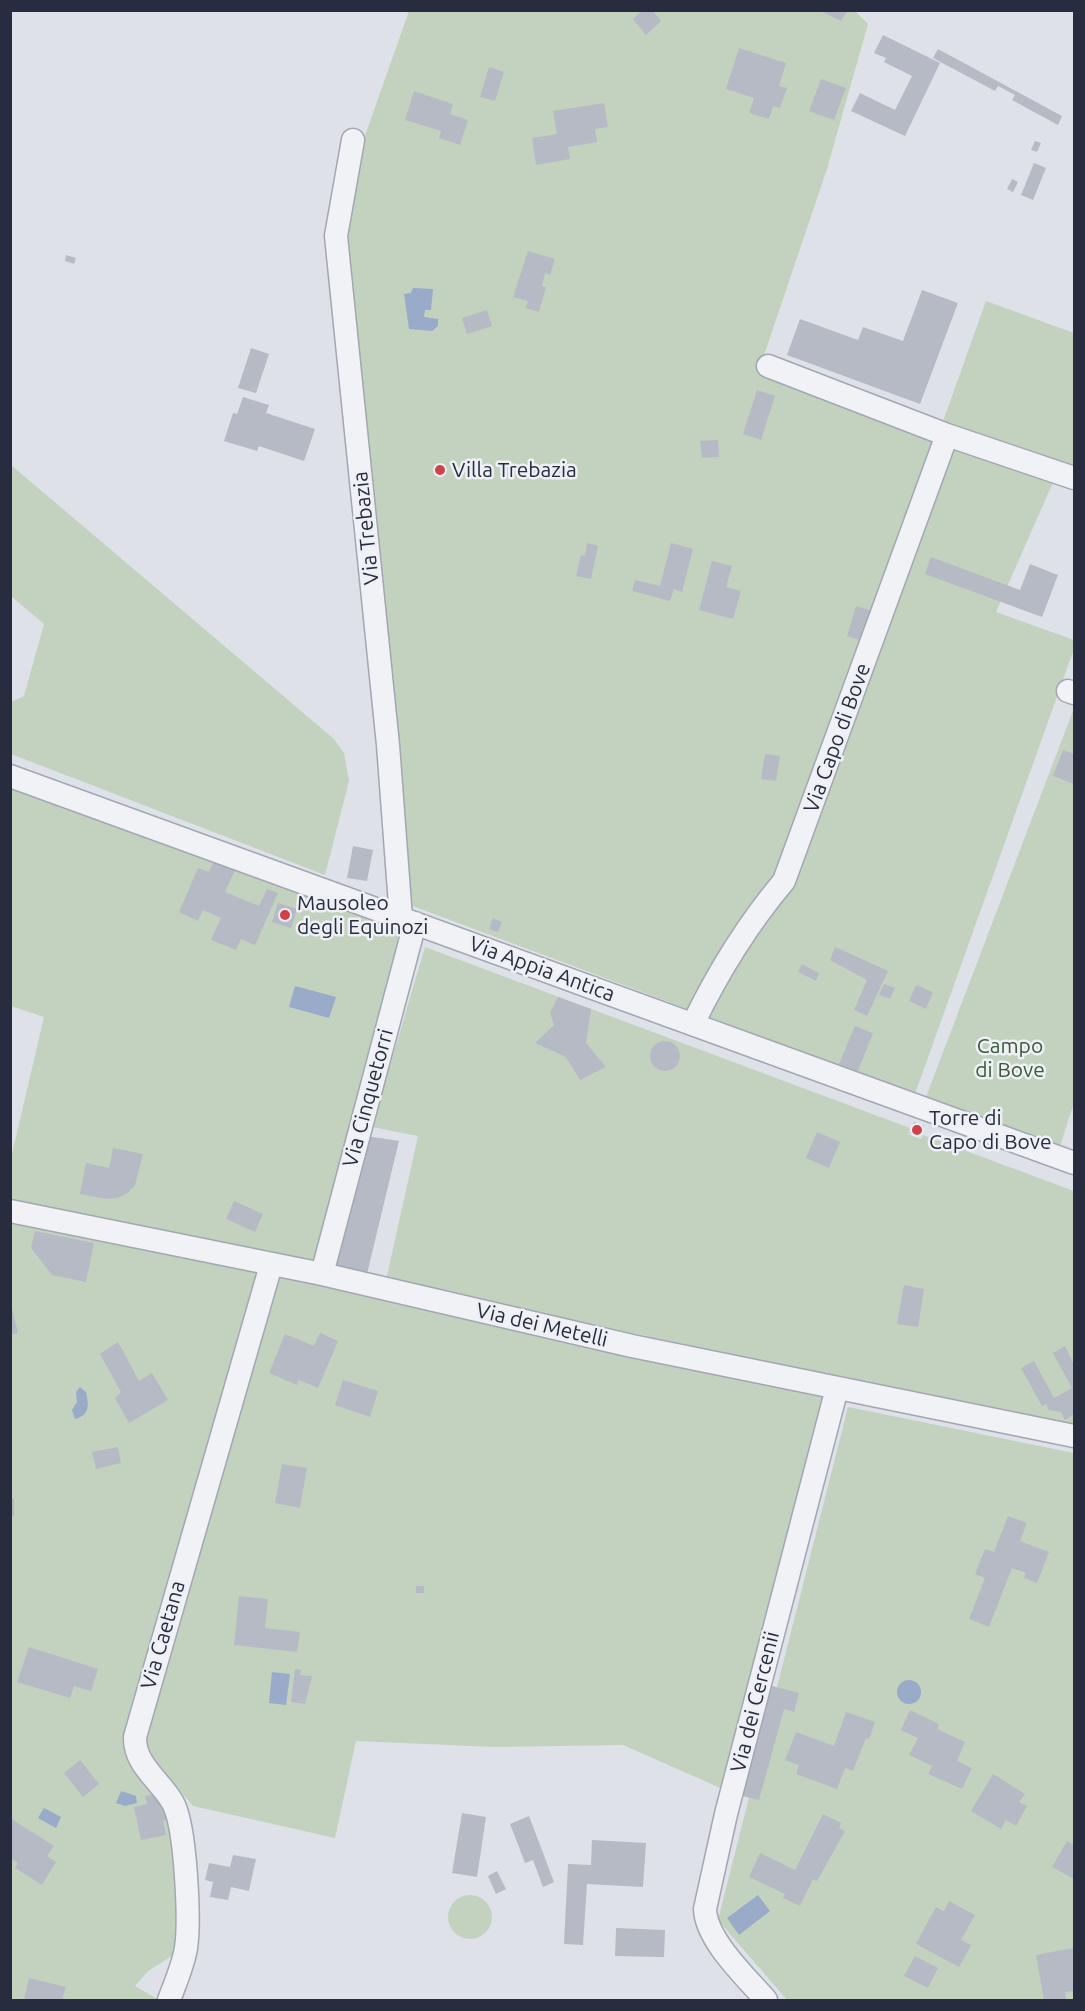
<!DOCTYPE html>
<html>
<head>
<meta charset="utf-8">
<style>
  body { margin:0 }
  #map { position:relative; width:1085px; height:2011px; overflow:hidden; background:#dee1e8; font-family:Ubuntu,sans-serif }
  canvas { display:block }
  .frame { position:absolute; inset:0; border:12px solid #272d3f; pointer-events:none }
</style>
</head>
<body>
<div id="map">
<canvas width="1085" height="2011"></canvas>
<div class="frame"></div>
</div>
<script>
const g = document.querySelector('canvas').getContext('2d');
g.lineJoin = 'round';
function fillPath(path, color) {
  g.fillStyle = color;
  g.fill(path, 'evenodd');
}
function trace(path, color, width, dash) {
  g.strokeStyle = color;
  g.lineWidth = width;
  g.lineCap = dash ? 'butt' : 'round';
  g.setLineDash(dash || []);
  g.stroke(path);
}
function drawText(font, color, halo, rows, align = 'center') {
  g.font = font + ' Ubuntu,sans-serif';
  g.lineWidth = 5;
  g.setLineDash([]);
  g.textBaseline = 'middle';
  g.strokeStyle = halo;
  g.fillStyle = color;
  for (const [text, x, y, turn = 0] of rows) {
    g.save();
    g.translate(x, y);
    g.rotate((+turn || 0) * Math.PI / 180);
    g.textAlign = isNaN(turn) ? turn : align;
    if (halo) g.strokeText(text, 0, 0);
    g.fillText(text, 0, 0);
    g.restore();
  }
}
fillPath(new Path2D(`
  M854 10 868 24 827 169 758 373 1054 480 996 612 1074 640V649L915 1094 410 905 344 236 360 150 409 11Z
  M986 301 1074 333V472L942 424Z
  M11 465 334 739 344 753 349 781 325 875 11 754V702L24 696 44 624 11 596Z
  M1074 708V1103L1060 1146 926 1097Z
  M11 784 406 929 316 1265 11 1199V1158L44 1017 11 1006Z
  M425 947 910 1128 908 1134 921 1139 923 1135 1074 1191V1428L386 1280 418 1136 372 1127Z
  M10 1215 447 1308 825 1398 725 1790 623 1745 494 1747 356 1741 335 1838 193 1806 139 1742 165 1790 186 1947 148 1971 135 1986 159 2000H11Z
  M848 1407 1074 1453V2000H787L718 1920Z
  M448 1917a22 22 0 1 1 44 0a22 22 0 1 1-44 0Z`), '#c2d2bf');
fillPath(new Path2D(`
  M413 288 433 289 431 310H425L424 317 438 319V326L432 331 409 329 404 294 411 293Z
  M295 986 336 997 329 1018 289 1007Z
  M80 1387 86 1392C89 1405 90 1415 75 1419L72 1410 77 1402 76 1392Z
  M272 1672 290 1674 286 1705 269 1703Z
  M897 1692a12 12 0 1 1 24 0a12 12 0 1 1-24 0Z
  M121 1791 136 1796 137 1803 125 1806 116 1803Z
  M44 1808 61 1817 56 1828 38 1818Z
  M758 1895 770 1911 739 1935 727 1918Z`), '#99abc8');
fillPath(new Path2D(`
  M643 10H652L661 21 646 35 633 19Z
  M818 10H848L841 21Z
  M883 35 940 63 905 136 851 111 860 93 895 110 912 76 884 62 886 58 874 53Z
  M739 48 786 63 779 86 787 88 780 108 773 106 769 119 749 113 754 98 726 89Z
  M938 49 1062 116 1058 125 1012 100 1015 95 998 86 995 91 933 58Z
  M489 67 504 72 495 101 480 97Z
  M821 79 846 88 834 120 809 111Z
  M414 91 453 104 450 114 468 120 460 145 439 138 441 131 405 120Z
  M604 103 608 127 595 129 597 142 568 147 570 159 536 165 532 138 557 134 553 111Z
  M1035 141 1041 143 1037 152 1031 150Z
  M1034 163 1046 168 1033 200 1021 195Z
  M1012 179 1018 182 1013 192 1007 189Z
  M528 251 555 259 550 275 545 273 542 286 546 287 539 312 526 308 528 301 513 297Z
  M66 255 76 258 74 264 65 261Z
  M922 290 958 303 920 404 787 355 800 319 858 340 863 327 903 341Z
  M487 310 492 326 467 334 462 318Z
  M251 348 269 354 256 393 238 388Z
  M757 390 775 396 761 440 743 434Z
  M243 397 269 405 266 413 315 429 304 461 259 446 257 451 224 441 233 413 237 414Z
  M718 440 719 457 702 458 700 441Z
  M587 543 598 546 591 579 576 576 581 555 585 556Z
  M671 543 693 549 682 592 674 589 670 601 632 591 635 580 660 586Z
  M931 557 1020 590 1030 564 1058 575 1042 617 925 574Z
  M712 561 732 566 726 587 741 591 733 619 699 610Z
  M856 606 875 612 866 642 847 636Z
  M1063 750 1074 754V784L1053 776Z
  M765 754 780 756 776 781 761 779Z
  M353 846 373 850 367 881 347 878Z
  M214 861 235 870 225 892 259 906 267 889 278 893 255 945 241 939 236 950 211 940 221 918 203 910 198 921 179 912 198 868 209 872Z
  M278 903 297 909 291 928 272 922Z
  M493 918 502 922 498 932 489 929Z
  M835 947 888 971 867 1016 854 1010 867 980 830 960Z
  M802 964 819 973 816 981 798 972Z
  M884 984 895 988 890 999 879 995Z
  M916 985 933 992 926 1009 909 1001Z
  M558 997 591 1009 586 1043 606 1067 580 1080 566 1057 535 1043 554 1025 550 1013Z
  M855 1026 873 1033 858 1071 839 1064Z
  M650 1056a15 15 0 1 1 30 0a15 15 0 1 1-30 0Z
  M914 1122 924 1126 920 1137 909 1133Z
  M817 1132 840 1142 829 1168 806 1158Z
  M366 1136 399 1141 366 1278 334 1270Z
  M113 1148 143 1154 135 1185 128 1193 117 1198 106 1199 80 1194 86 1163 109 1168Z
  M234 1201 263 1214 255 1232 226 1219Z
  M35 1231 94 1243 86 1282 52 1275 31 1248Z
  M904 1285 924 1289 918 1327 897 1324Z
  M10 1301 18 1333 10 1335Z
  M320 1333 338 1341 318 1388 299 1380 297 1385 269 1373 285 1334 314 1346Z
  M118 1342 139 1381 152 1373 168 1400 129 1423 115 1398 121 1392 100 1354Z
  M1065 1346 1074 1365V1414L1065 1420 1061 1412 1049 1410 1046 1404 1042 1406 1021 1368 1034 1361 1054 1398 1072 1388 1053 1353Z
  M343 1380 378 1391 370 1417 335 1405Z
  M118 1447 121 1463 96 1469 92 1452Z
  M282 1464 307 1468 300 1508 275 1503Z
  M10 1499H14V1516H10Z
  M1008 1516 1027 1523 1020 1541 1049 1552 1037 1583 1024 1578 1026 1573 1012 1568 989 1627 969 1619 985 1578 975 1574 985 1549 994 1552Z
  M416 1586H424V1593H416Z
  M239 1596 268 1599 265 1628 300 1632 297 1652 234 1645Z
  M29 1647 98 1669 91 1691 74 1686 70 1698 17 1682Z
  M295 1669 301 1670 300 1675 312 1676 305 1704 291 1702Z
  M772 1686 799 1693 794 1712 784 1709 759 1800 742 1796Z
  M910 1710 939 1724 937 1729 965 1742 957 1761 972 1768 962 1789 928 1774 932 1766 909 1755 918 1738 901 1730Z
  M846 1712 875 1722 869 1739 866 1738 853 1771 845 1768 837 1789 796 1774 799 1765 785 1760 796 1732 834 1746Z
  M80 1760 99 1784 83 1797 64 1773Z
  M993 1774 1025 1794 1019 1802 1027 1806 1016 1826 1006 1820 1001 1829 971 1811Z
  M162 1793 167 1820 163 1821 166 1835 141 1840 134 1807 147 1804 145 1796Z
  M462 1813 486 1817 477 1877 452 1873Z
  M823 1814 841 1823 839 1828 845 1831 817 1881 813 1879 800 1906 783 1898 785 1894 749 1877 760 1853 795 1870Z
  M529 1816 554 1882 543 1887 533 1860 525 1863 510 1824Z
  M10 1818 54 1846 47 1856 56 1862 42 1885 15 1868 18 1863 10 1858Z
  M592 1840 646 1843 643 1887 587 1884 583 1945 564 1944 568 1864 591 1865Z
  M1067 1841 1074 1845V1879L1052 1867Z
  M233 1855 256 1859 249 1891 231 1887 228 1900 210 1897 213 1882 205 1880 209 1863 230 1867Z
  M497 1871 506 1889 496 1894 488 1876Z
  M949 1901 975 1915 961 1940 971 1945 959 1967 916 1944 936 1907 944 1911Z
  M616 1928 665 1930 664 1957 615 1956Z
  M1073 1948 1074 1991 1065 1992 1066 2000H1044L1036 1955Z
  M915 1956 938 1968 928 1988 904 1976Z
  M29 1978 66 1987 62 2000H24Z`), '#b6bac5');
const minor = new Path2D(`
  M353 140 336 236 388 745 401 918
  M768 366 947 435 1074 478
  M1068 691 1074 693
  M10 776 1074 1163
  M693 1024C718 972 747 925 784 881L947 435
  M10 1211 322 1274 632 1346 1074 1436
  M322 1274 415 923
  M169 2000C175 1984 183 1966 186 1948 190 1921 186 1827 173 1803 161 1781 134 1765 135 1737L271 1265
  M766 2000C746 1977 706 1940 705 1909L726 1814 837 1388`);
trace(minor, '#a3a7b2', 25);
trace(minor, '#f1f2f6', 22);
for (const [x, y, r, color] of [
  [440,470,6,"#cf4247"],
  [285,915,6,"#cf4247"],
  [917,1130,6,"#cf4247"]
]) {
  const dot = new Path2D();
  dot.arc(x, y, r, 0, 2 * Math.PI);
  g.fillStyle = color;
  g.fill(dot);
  trace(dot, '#eef0f6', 2);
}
drawText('21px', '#272d3f', '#eef0f6', [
  ["Villa Trebazia",452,470],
  ["Mausoleo",297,903],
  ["degli Equinozi",297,927],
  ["Torre di",929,1118],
  ["Capo di Bove",929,1142]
], 'left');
drawText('21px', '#272d3f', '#eef0f6', [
  ["Via Trebazia",366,528,-96],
  ["Via Capo di Bove",837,738,-70],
  ["Via Appia Antica",542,969,20],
  ["Via Cinquetorri",368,1098,-75],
  ["Via dei Metelli",542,1325,13],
  ["Via Caetana",163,1635,-74],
  ["Via dei Cercenii",755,1702,-76]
]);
drawText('21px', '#375b35', '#eef0f6', [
  ["Campo",1010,1046],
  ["di Bove",1010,1070]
]);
</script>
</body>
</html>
